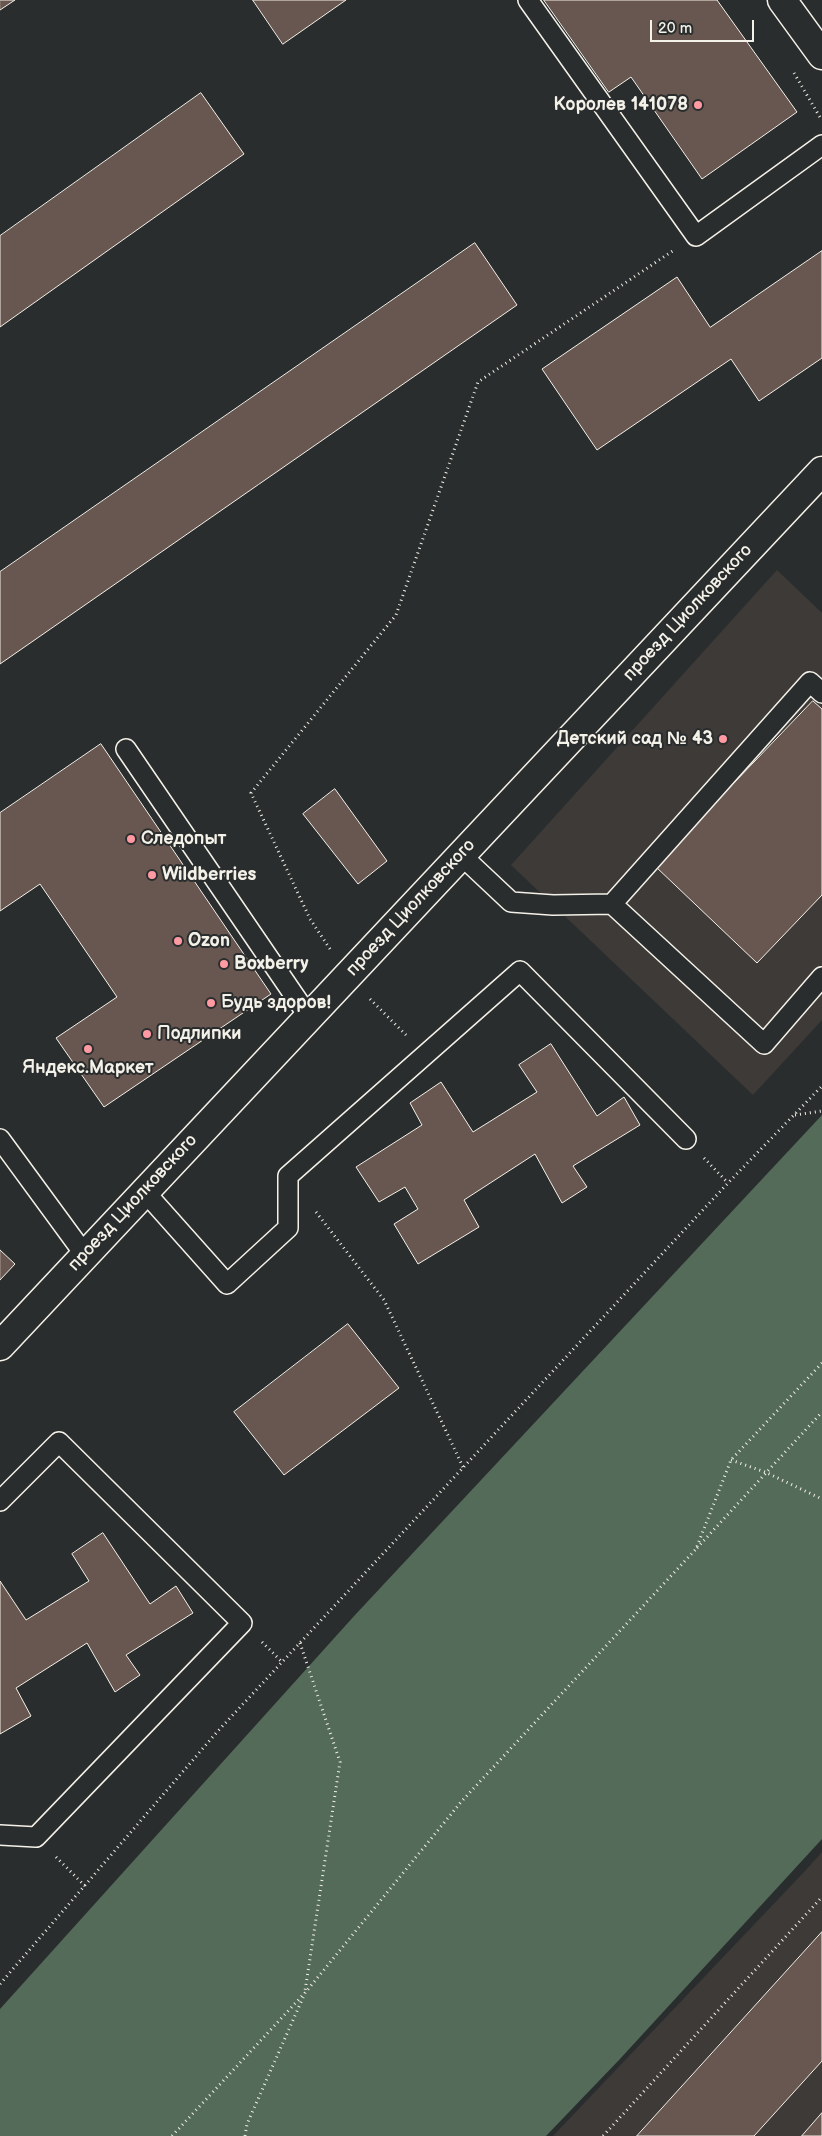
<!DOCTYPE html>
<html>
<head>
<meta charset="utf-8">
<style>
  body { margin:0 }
  #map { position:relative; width:822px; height:2136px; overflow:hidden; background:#2a2d2e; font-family:"Balsamiq Sans",sans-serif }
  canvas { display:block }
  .scale { position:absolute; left:650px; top:20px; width:104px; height:22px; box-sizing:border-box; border:2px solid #f4f1e8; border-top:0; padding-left:6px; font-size:15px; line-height:18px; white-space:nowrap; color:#f4f1e8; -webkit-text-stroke:4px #2a2d2e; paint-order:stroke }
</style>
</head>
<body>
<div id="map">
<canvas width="822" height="2136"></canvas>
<div class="scale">20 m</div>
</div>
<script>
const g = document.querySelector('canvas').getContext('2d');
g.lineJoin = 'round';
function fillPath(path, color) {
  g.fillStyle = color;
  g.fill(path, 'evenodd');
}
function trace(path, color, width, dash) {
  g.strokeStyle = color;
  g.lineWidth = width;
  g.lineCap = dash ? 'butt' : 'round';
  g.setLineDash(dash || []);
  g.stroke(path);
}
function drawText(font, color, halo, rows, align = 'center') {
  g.font = font + ' "Balsamiq Sans",sans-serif';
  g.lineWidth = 4;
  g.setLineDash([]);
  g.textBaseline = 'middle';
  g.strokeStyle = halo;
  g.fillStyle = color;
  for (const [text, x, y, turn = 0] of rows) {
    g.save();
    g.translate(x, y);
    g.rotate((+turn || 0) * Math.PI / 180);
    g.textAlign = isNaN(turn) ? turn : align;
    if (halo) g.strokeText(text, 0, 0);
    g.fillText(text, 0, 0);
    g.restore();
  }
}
fillPath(new Path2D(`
  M777 570 822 613V1020L753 1095 511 865Z
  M822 1852V2136H553L805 1871Z`), '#3d3a38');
fillPath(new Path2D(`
  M822 1115V1839L619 2060 546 2136H0V2009L355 1615Z`), '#536b58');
const building = new Path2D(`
  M0 0H15L0 10Z
  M253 0H346L283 44Z
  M544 0H717L797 112 702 179 631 77 609 92Z
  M201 93 244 154 0 327V236Z
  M475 243 517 305 0 664V572Z
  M822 251V358L759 401 731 359 597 450 542 369 677 277 710 327Z
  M813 701 822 709V895L757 963 655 866Z
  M101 744 271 994 104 1107 56 1038 117 997 40 884 0 911V813Z
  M335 789 387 861 358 884 303 814Z
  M551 1044 597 1116 624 1097 640 1125 573 1166 587 1187 562 1203 535 1154 464 1200 479 1227 418 1264 394 1224 418 1209 405 1187 379 1202 356 1167 422 1125 410 1103 441 1082 473 1132 537 1092 519 1065Z
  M0 1250 15 1264 0 1280Z
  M348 1324 399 1388 284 1475 234 1412Z
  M103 1533 150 1604 176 1586 193 1613 126 1655 140 1675 115 1692 87 1643 16 1688 31 1716 0 1734V1581L26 1620 89 1581 72 1554Z
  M822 1932V2061L754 2136H637Z
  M822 2113V2136H802Z`);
fillPath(building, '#685750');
trace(building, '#f4f1e8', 1);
const lane = new Path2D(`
  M528 0 696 236 822 145
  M126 749 309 1017
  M461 855 511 902 553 905 612 904 764 1044 822 977
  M612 904 810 682 822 693
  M0 1139 85 1255
  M145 1192 227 1284 288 1228V1176L520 971 686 1139
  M0 1501 59 1442 242 1623 36 1837 0 1835`);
const street = new Path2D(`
  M0 1346 822 471`);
const secondary = new Path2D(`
  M782 0 822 55`);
trace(lane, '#f4f1e8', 22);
trace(street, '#f4f1e8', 31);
trace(secondary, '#f4f1e8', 31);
trace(new Path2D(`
  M794 73 821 119
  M330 949 310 919 251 793 396 615 478 382 674 250
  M370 999 406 1035
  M795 1115 822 1111
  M704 1158 728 1183
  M316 1212 384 1300 463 1467
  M731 1460 765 1472 822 1499
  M697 1548 822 1412
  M262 1642 282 1662
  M300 1643 340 1762 305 1991
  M56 1857 85 1886
  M0 1984 217 1732 728 1183 822 1086
  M172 2136 302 1996
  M245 2136 247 2124 305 1993 461 1802 696 1549 731 1460 822 1363
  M603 2136 822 1897`), '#f4f1e8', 3, [1, 4]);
trace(lane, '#2a2d2e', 19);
trace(street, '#2a2d2e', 28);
trace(secondary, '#2a2d2e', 28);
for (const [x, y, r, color] of [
  [698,105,5,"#ff9aa2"],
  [723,739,5,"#ff9aa2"],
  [131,839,5,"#ff9aa2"],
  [152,875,5,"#ff9aa2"],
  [178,941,5,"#ff9aa2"],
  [224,964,5,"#ff9aa2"],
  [211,1003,5,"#ff9aa2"],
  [147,1034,5,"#ff9aa2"],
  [88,1049,5,"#ff9aa2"]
]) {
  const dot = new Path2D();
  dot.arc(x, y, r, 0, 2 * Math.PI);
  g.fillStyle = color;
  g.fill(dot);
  trace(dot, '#2a2d2e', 2);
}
drawText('bold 18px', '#f4f1e8', '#2a2d2e', [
  ["Королев 141078",688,105,"right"],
  ["Детский сад № 43",713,739,"right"],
  ["Следопыт",141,839],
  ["Wildberries",162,875],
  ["Ozon",188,941],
  ["Boxberry",234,964],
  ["Будь здоров!",221,1003],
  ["Подлипки",157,1034],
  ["Яндекс.Маркет",88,1068,"center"]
], 'left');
drawText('18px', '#f4f1e8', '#2a2d2e', [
  ["проезд Циолковского",688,613,-47],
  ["проезд Циолковского",411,908,-47],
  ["проезд Циолковского",133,1203,-47]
]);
</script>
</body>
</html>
